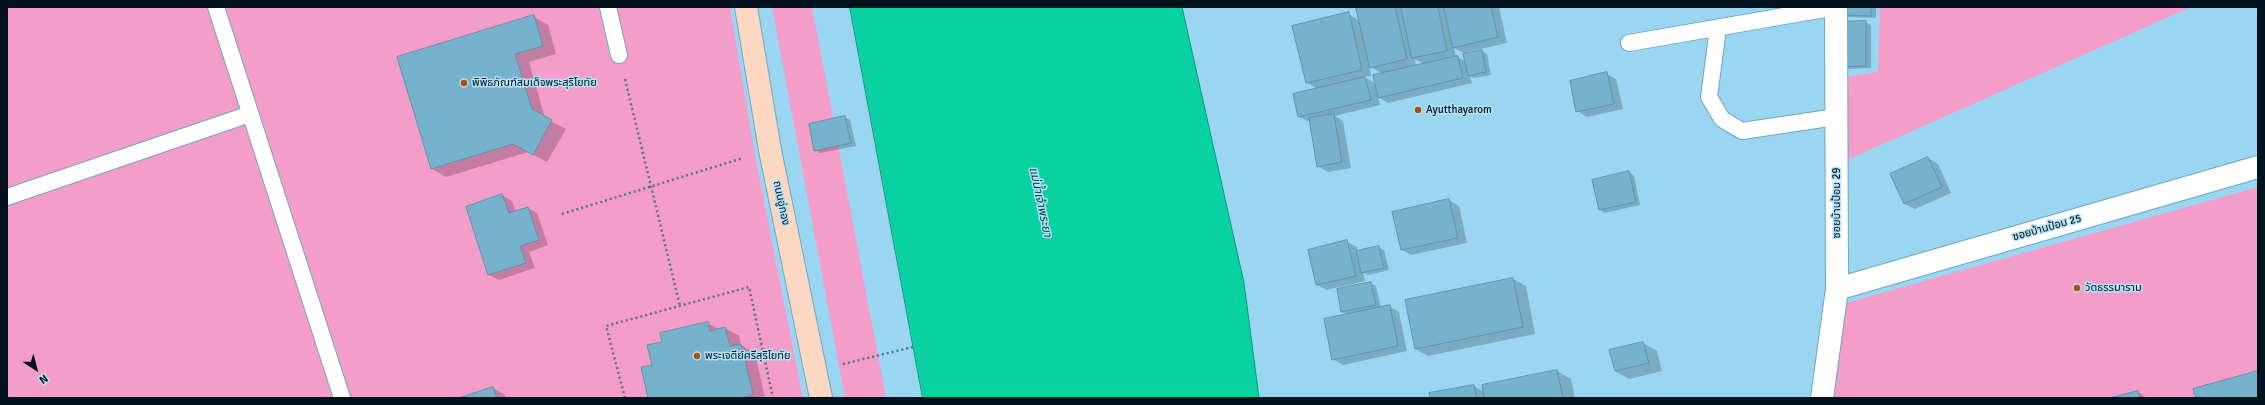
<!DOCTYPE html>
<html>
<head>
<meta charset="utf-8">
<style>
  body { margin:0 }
  #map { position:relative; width:2265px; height:405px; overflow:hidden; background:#9ad6f2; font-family:Signika,sans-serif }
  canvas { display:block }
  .frame { position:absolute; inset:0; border:8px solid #00131d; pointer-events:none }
  .north { position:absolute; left:16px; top:349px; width:40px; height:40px; -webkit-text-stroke:3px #b2e1f8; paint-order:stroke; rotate:144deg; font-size:11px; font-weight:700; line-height:16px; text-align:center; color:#00131d }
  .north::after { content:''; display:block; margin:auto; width:14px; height:18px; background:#00131d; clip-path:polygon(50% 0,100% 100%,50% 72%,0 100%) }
</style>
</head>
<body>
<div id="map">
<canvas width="2265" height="405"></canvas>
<div class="frame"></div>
<div class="north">N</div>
</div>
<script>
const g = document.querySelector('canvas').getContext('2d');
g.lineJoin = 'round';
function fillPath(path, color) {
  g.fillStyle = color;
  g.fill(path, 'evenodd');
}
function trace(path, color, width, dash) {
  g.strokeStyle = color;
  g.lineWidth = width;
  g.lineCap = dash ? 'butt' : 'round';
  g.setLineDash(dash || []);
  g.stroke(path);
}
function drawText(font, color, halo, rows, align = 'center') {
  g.font = font + ' Signika,"Noto Sans Thai",sans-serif';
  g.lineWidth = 3;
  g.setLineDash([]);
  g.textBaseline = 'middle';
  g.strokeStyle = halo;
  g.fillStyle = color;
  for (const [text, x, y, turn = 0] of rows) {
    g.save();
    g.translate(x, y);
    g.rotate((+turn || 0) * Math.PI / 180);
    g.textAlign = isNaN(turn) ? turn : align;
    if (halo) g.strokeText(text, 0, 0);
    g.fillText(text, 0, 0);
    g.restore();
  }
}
fillPath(new Path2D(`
  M7 7H730L755 155 803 398H7Z
  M772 7H812L886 398H845Z
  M1880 7H2191L1845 161 1844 77 1878 72Z
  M2258 187V398H1829L1839 305Z`), '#f49dc9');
const water = new Path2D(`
  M850 7H1182L1244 283 1259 398H923Z`);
fillPath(water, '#0ad1a1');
trace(water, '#079879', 1);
fillPath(new Path2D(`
  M1357 7H1499L1507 43 1467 52 1468 54 1482 51 1487 54 1491 75 1474 78 1470 76 1472 83 1388 103 1378 97 1380 105 1335 116 1343 121 1351 168 1328 172 1318 166 1310 122 1299 117 1318 89 1307 83 1294 27 1348 14 1360 21ZM1454 48 1466 54V61L1456 57ZM1415 59 1424 64 1416 66ZM1369 66 1383 74 1376 84 1364 77 1371 76Z
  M1842 7H1876V18L1847 17 1842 14Z
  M534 17 548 25 556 54 529 62 545 118 566 129 547 162 528 152 446 177 432 169Z
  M1865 22 1871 25V68L1846 69 1841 66Z
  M1607 74 1616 79 1623 109 1587 117 1577 111Z
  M845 117 850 120 856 146 820 153 815 150 810 124Z
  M1928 158 1938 164 1951 193 1915 209 1905 204 1892 175Z
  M1629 172 1634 176 1640 205 1605 213 1600 210Z
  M502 195 512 201 516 212 528 208 537 213 548 245 529 252 535 268 499 280 489 275 467 207Z
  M1449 200 1459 206 1467 243 1411 255 1402 250 1393 212Z
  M1347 242 1357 247 1358 252 1379 247 1384 250 1389 270 1368 275 1363 272 1365 281 1327 290 1317 285 1309 251Z
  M1513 279 1526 286 1535 334 1428 356 1415 349Z
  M1371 283 1376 286 1381 308 1389 306 1399 312 1407 351 1343 365 1333 359 1348 315 1342 312Z
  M708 323 719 329 725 328 739 336 741 345 755 353 765 398H649L653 366 664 342Z
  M1643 343 1657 351 1662 371 1629 379 1615 371Z
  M1557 371 1571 379 1575 398H1431L1474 386 1484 392 1483 386Z
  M493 388 505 395 506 398H462Z
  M2138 392 2147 398H2114Z`), '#0003');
const building = new Path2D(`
  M1356 7H1395L1407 59 1370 68Z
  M1401 7H1438L1447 51 1412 58Z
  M1444 7H1491L1498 37 1453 48Z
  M1841 7H1871V16L1841 15Z
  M1349 12 1362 70 1306 83 1292 26Z
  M534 15 543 46 515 54 532 109 552 120 533 155 513 144 431 169 397 57Z
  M1866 21V66L1840 67V22Z
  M1482 50 1486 72 1468 76 1463 54Z
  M1458 56 1463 78 1378 98 1373 75Z
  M1607 72 1614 104 1576 112 1570 81Z
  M1365 77 1371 100 1298 117 1293 94Z
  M1334 114 1342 162 1317 167 1309 118Z
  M845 116 851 143 814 151 809 124Z
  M1928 157 1942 187 1904 204 1890 174Z
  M1629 171 1636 202 1599 210 1592 180Z
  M502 194 509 213 528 207 539 240 520 246 526 263 488 275 466 207Z
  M1449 199 1458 238 1401 250 1392 212Z
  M1347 240 1356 276 1316 285 1308 250Z
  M1379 246 1384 268 1361 273 1356 251Z
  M1513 278 1523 327 1415 349 1405 300Z
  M1371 282 1376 305 1341 312 1337 289Z
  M1390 305 1398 346 1332 360 1324 319Z
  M708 322 710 331 725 327 730 346 741 344 753 394 742 398H648L641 367 652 365 647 345 662 342 660 333Z
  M1643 342 1649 363 1615 371 1609 350Z
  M1557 370 1563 398H1484L1482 385Z
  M2258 371V398H2196L2193 389Z
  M1474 385 1477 398H1430L1429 393Z
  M493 387 497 398H459Z
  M2138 391 2140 398H2110Z`);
fillPath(building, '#77b2cc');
trace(building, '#5a94ae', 1);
const service = new Path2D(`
  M216 7 342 398
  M608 7 619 55
  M1718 28 1709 97 1722 119 1742 131 1836 117
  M1629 43 1836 7
  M7 197 250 114`);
const minor = new Path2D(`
  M1837 289 2258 167
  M1822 398 1837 289 1836 7`);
const secondary = new Path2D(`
  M746 7 770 150 821 398`);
trace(service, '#6da7c2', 18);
trace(minor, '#6da7c2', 24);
trace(secondary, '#6da7c2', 24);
trace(new Path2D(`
  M625 79 680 306
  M562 214 743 158
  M843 364 913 347
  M625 398 606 326 749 287 773 398`), '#4d7487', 2.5, [2, 3]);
trace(service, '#fff', 16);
trace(minor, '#fff', 22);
trace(secondary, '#fcd8c2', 22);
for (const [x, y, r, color] of [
  [464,83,4,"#af4f05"],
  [1418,110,4,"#af4f05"],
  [2077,288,4,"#af4f05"],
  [697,356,4,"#af4f05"]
]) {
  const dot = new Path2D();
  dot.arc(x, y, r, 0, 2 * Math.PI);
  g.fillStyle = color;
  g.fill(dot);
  trace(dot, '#b2e1f8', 1.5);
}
drawText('11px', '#00131d', '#b2e1f8', [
  ["พิพิธภัณฑ์สมเด็จพระสุริโยทัย",472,83],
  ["Ayutthayarom",1426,110],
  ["วัดธรรมาราม",2085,288],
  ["พระเจดีย์ศรีสุริโยทัย",705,356]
], 'left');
drawText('11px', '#00131d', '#b2e1f8', [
  ["ถนนอู่ทอง",781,203,78],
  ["ซอยบ้านป้อม 29",1837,203,-90],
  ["ซอยบ้านป้อม 25",2047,228,-16]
]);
drawText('italic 12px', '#004835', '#b2e1f8', [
  ["แม่น้ำเจ้าพระยา",1040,202,78]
]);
</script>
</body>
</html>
